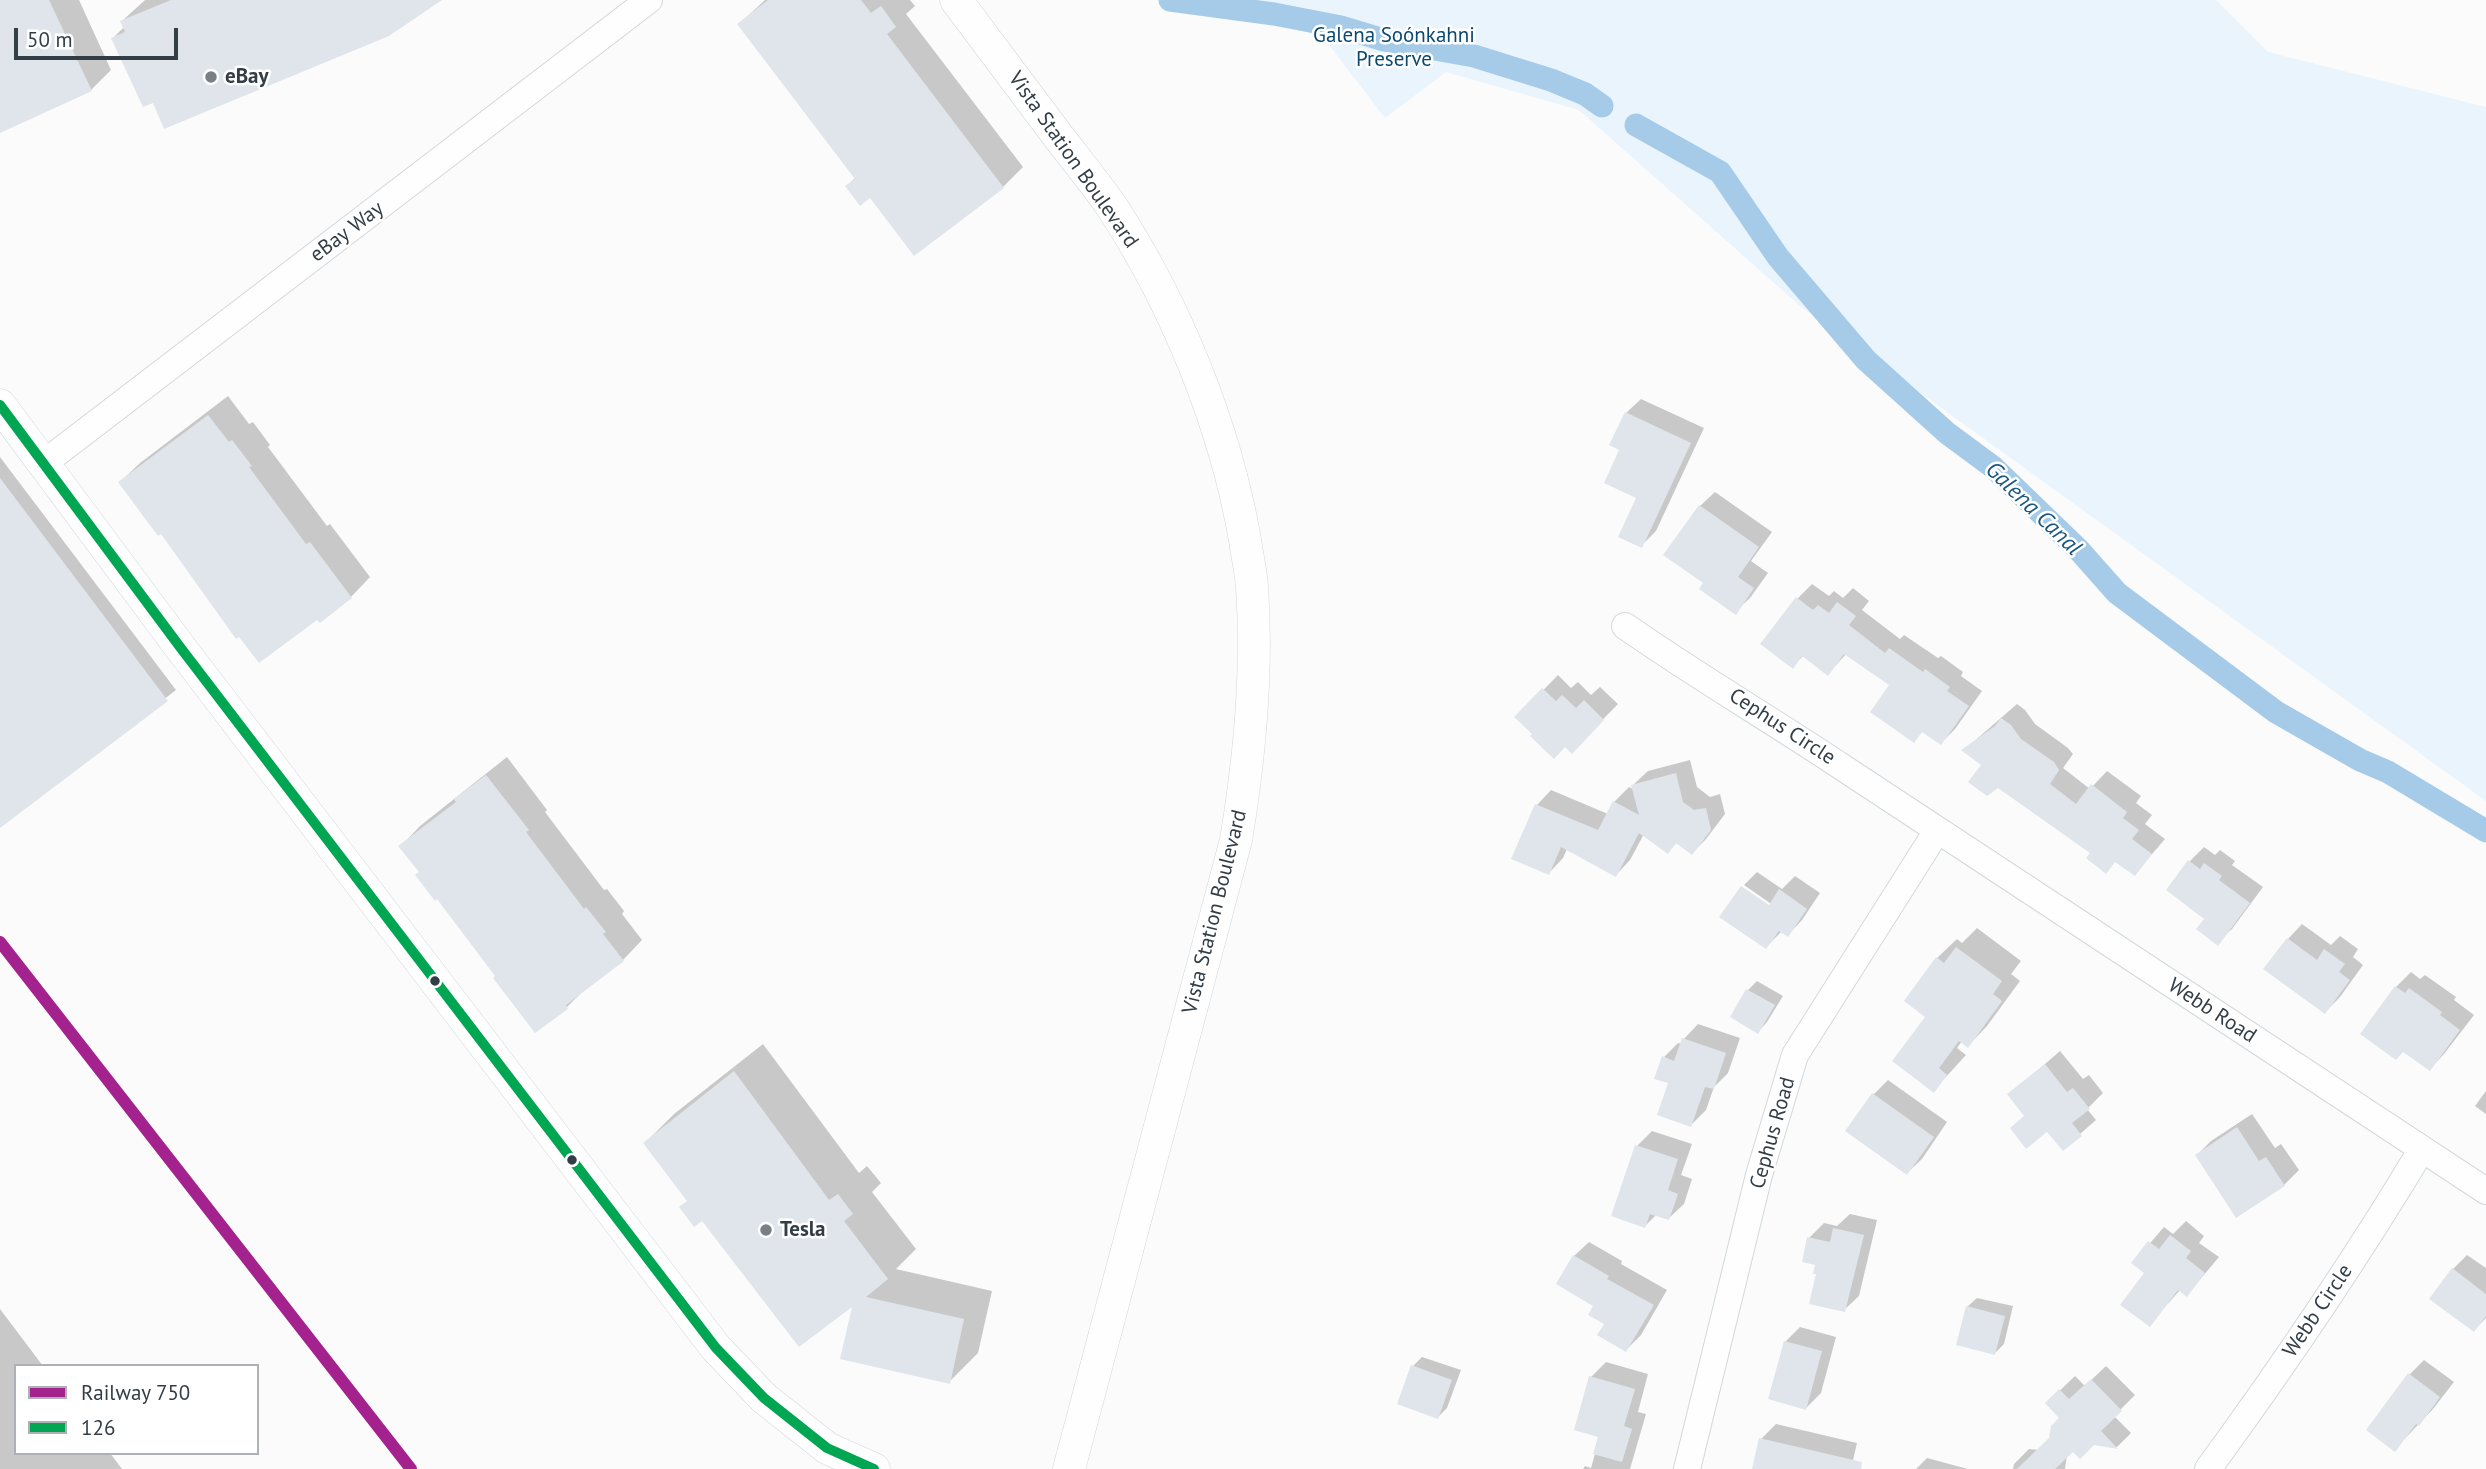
<!DOCTYPE html>
<html>
<head>
<meta charset="utf-8">
<style>
  body { margin:0 }
  #map { position:relative; width:2486px; height:1469px; overflow:hidden; background:#fbfbfb; font-family:"PT Sans",sans-serif }
  canvas { display:block }
  .legend { position:absolute; left:14px; top:1364px; width:245px; height:91px; box-sizing:border-box; background:#fff; border:2px solid #adb1b5; margin:0; padding:9px 12px; list-style:none; font-size:21px; color:#323d46 }
  .legend li { display:flex; align-items:center; gap:14px; height:35px }
  .legend b { width:35px; border:2px solid #adb1b5 }
  .scale { position:absolute; left:14px; top:28px; width:164px; height:32px; box-sizing:border-box; border:4px solid #323d46; border-top:0; padding-left:9px; font-size:21px; line-height:24px; white-space:nowrap; color:#323d46; -webkit-text-stroke:5px #fff; paint-order:stroke }
</style>
</head>
<body>
<div id="map">
<canvas width="2486" height="1469"></canvas>
<ul class="legend">
<li><b style="height:9px;background:#a4228e"></b>Railway 750</li>
<li><b style="height:9px;background:#00a651"></b>126</li>
</ul>
<div class="scale">50 m</div>
</div>
<script>
const g = document.querySelector('canvas').getContext('2d');
g.lineJoin = 'round';
function fillPath(path, color) {
  g.fillStyle = color;
  g.fill(path, 'evenodd');
}
function trace(path, color, width, dash) {
  g.strokeStyle = color;
  g.lineWidth = width;
  g.lineCap = dash ? 'butt' : 'round';
  g.setLineDash(dash || []);
  g.stroke(path);
}
function drawText(font, color, halo, rows, align = 'center') {
  g.font = font + ' "PT Sans",sans-serif';
  g.lineWidth = 5;
  g.setLineDash([]);
  g.textBaseline = 'middle';
  g.strokeStyle = halo;
  g.fillStyle = color;
  for (const [text, x, y, turn = 0] of rows) {
    g.save();
    g.translate(x, y);
    g.rotate((+turn || 0) * Math.PI / 180);
    g.textAlign = isNaN(turn) ? turn : align;
    if (halo) g.strokeText(text, 0, 0);
    g.fillText(text, 0, 0);
    g.restore();
  }
}
fillPath(new Path2D(`
  M1195 0H2216L2268 52 2486 107V801L1800 306 1579 110 1446 72 1385 118 1323 37Z`), '#eaf4fd');
fillPath(new Path2D(`
  M0 0H79L111 70 91 90 0 132Z
  M145 0H439L154 101 113 38 124 27 122 21Z
  M765 0H910L915 6 906 14 1023 167 1003 187 915 254 871 196 847 186 856 177 739 24Z
  M228 396 249 424 253 422 270 445 268 447 327 526 330 524 370 577 351 597 161 532 120 482 140 463Z
  M1641 399 1704 428 1656 531 1641 546 1639 498 1622 449 1626 413Z
  M0 457 176 690 0 825Z
  M1715 492 1772 532 1751 561 1768 573 1750 598 1735 612 1705 583 1700 506Z
  M1812 584 1829 596 1834 591 1843 598 1853 588 1869 601 1862 610 1900 639 1904 635 1938 658 1941 656 1963 672 1961 676 1982 691 1955 729 1941 743 1923 731 1913 741 1891 685 1846 654 1828 674 1804 655 1793 666 1798 598Z
  M1558 675 1571 688 1578 682 1591 695 1600 687 1618 704 1572 751 1565 745 1535 734 1517 717Z
  M2017 704 2025 710 2035 724 2068 748 2073 754 2063 768 2090 789 2107 771 2141 796 2136 803 2152 815 2145 824 2165 839 2135 874 2117 860 2093 853 1964 750Z
  M507 757 547 810 545 812 604 890 607 889 624 911 622 914 642 940 623 960 586 988 567 1007 498 976 401 846 420 826Z
  M1690 760 1697 787 1710 797 1720 794 1725 814 1706 839 1692 853 1677 842 1668 852 1644 834 1630 860 1616 875 1567 849 1563 858 1549 873 1537 805 1551 790 1608 814 1614 802 1629 787 1635 790 1633 785 1648 771Z
  M2204 847 2215 855 2220 850 2235 861 2232 865 2263 887 2232 929 2217 943 2206 919 2190 861Z
  M1757 872 1782 889 1795 876 1820 893 1802 920 1788 935 1782 931 1766 947 1722 916 1742 886V889L1775 911 1777 908 1744 885Z
  M2302 924 2331 945 2340 936 2358 949 2353 957 2363 965 2340 997 2325 1012 2288 939Z
  M1977 928 2021 961 2011 974 2020 981 1987 1026 1968 1046 1962 1041 1957 1048 1966 1055 1934 1090 1928 1016 1937 958 1957 939 1962 943Z
  M2411 972 2420 979 2425 975 2456 997 2454 1000 2474 1015 2444 1054 2430 1069 2404 1050 2396 987Z
  M1757 981 1783 996 1767 1022 1758 1032 1748 990Z
  M1698 1024 1740 1038 1728 1073 1714 1087 1706 1110 1691 1125 1670 1082 1664 1057 1678 1043 1682 1044 1684 1039Z
  M763 1044 859 1173 867 1166 881 1183 872 1192 916 1249 896 1269 992 1291 978 1353 949 1382 855 1303 689 1200 645 1143 674 1114Z
  M2060 1051 2083 1079 2089 1075 2103 1093 2087 1109 2096 1120 2063 1149 2047 1130 2025 1115 2009 1095Z
  M1888 1080 1947 1122 1922 1159 1907 1173 1873 1095Z
  M2486 1091V1114L2475 1106Z
  M2252 1114 2275 1148 2281 1144 2299 1170 2284 1185 2197 1155 2211 1141Z
  M1652 1131 1692 1144 1681 1175 1692 1179 1684 1204 1669 1218 1657 1214 1645 1226 1613 1215 1637 1146Z
  M1850 1214 1877 1220 1859 1296 1844 1310 1818 1273V1264L1809 1238 1824 1223 1837 1226Z
  M2186 1221 2204 1236 2199 1243 2219 1257 2187 1295 2180 1290 2149 1325 2146 1272 2133 1263 2164 1227 2173 1234Z
  M1589 1242 1622 1261 1621 1264 1667 1290 1641 1335 1626 1350 1606 1323 1574 1256Z
  M2467 1255 2486 1268V1318L2474 1330 2453 1269Z
  M1977 1298 2013 1306 2004 1344 1995 1353 1967 1307Z
  M0 1309 43 1366H16V1453H110L122 1469H0Z
  M1800 1327 1836 1337 1821 1393 1806 1408 1785 1342Z
  M1422 1357 1461 1370 1447 1408 1438 1417 1413 1366Z
  M2424 1360 2454 1382 2433 1409 2395 1449 2409 1375Z
  M1606 1362 1648 1374 1638 1412 1646 1414 1630 1469H1583L1585 1466 1591 1468 1600 1436 1591 1377Z
  M2106 1366 2135 1395 2114 1416 2131 1433 2117 1447 2094 1443 2073 1449 2067 1455 2065 1469H2013L2014 1464 2029 1449 2039 1450 2051 1438 2062 1418 2047 1403 2075 1376 2085 1386Z
  M1776 1424 1857 1443 1851 1469H1754L1761 1439Z
  M1927 1458 1968 1469H1916Z`), '#0003');
trace(new Path2D(`
  M1170 0 1274 14 1341 27 1384 40 1474 56 1551 80 1585 94 1602 106
  M1636 125 1720 172 1778 257 1866 360 1947 433 1993 467 2078 549 2117 593 2276 712 2360 760 2388 772 2486 831`), '#a6cbe8', 23);
fillPath(new Path2D(`
  M0 0H49L92 91 0 133Z
  M171 0H442L389 36 164 129 153 103 143 107 111 38 125 32 120 21Z
  M768 0H861L871 13 881 6 896 27 887 34 1004 188 914 256 870 198 860 206 845 186 855 179 737 24Z
  M1625 412 1691 443 1642 548 1618 537 1636 498 1604 483 1619 450 1609 445Z
  M208 415 229 442 232 440 252 466 249 467 306 544 310 542 352 598 320 623 317 620 259 663 239 637 236 639 161 534 158 536 118 482Z
  M0 478 168 701 0 828Z
  M1699 505 1759 547 1738 577 1754 588 1736 615 1699 589 1703 583 1663 555Z
  M1796 597 1813 610 1818 605 1829 613 1837 602 1856 616 1849 625 1885 653 1889 648 1923 672 1925 669 1950 687 1947 691 1969 706 1941 745 1922 732 1914 743 1870 712 1889 685 1844 654 1828 676 1802 656 1793 669 1760 644Z
  M1542 688 1556 701 1562 695 1576 708 1584 700 1604 720 1572 754 1565 747 1554 759 1530 736 1532 734 1514 717Z
  M2001 718 2011 725 2021 739 2054 762 2059 770 2050 784 2076 804 2091 784 2127 812 2123 818 2139 830 2132 839 2152 854 2135 876 2115 862 2106 874 2086 858 2090 853 1998 788 1987 796 1968 782 1981 765 1961 750 1995 726Z
  M1676 773 1683 802 1694 810 1706 808 1711 830 1692 855 1676 843 1668 854 1639 833 1616 877 1561 847 1549 875 1511 859 1535 804 1598 830 1613 801 1639 815 1631 785Z
  M486 775 529 830 526 832 584 909 586 907 606 932 603 934 624 961 566 1005 568 1009 535 1033 493 978 495 976 437 899 435 901 415 875 419 872 398 846 456 802 454 799Z
  M2188 860 2200 869 2204 863 2222 876 2219 880 2250 903 2218 946 2196 929 2204 919 2166 890Z
  M1741 886 1769 905 1779 889 1807 909 1788 937 1779 931 1766 949 1719 917Z
  M2287 938 2317 960 2324 949 2345 964 2339 972 2350 980 2325 1014 2263 969Z
  M1956 947 2002 981 1993 994 2002 1001 1968 1048 1959 1041 1939 1068 1947 1075 1934 1093 1892 1061 1925 1017 1904 1001 1936 957 1944 963Z
  M2395 986 2405 993 2409 988 2442 1012 2440 1015 2460 1030 2430 1071 2403 1052 2396 1060 2360 1034Z
  M1746 989 1775 1005 1758 1034 1730 1017Z
  M1682 1038 1726 1053 1714 1089 1705 1087 1691 1127 1657 1115 1668 1083 1654 1079 1662 1056 1674 1061Z
  M2045 1064 2067 1092 2073 1088 2090 1109 2072 1123 2082 1136 2063 1151 2047 1132 2026 1149 2010 1128 2024 1116 2007 1094Z
  M734 1071 829 1200 838 1194 853 1214 844 1221 888 1279 866 1297 964 1319 950 1384 840 1359 852 1307 799 1347 702 1221 694 1227 679 1207 687 1201 643 1143Z
  M1872 1093 1934 1137 1907 1175 1845 1131Z
  M2237 1127 2259 1161 2266 1157 2285 1186 2236 1218 2195 1155Z
  M1635 1145 1678 1159 1668 1190 1678 1194 1669 1220 1650 1214 1645 1228 1611 1216Z
  M1833 1228 1864 1235 1845 1312 1809 1304 1816 1274H1813L1815 1265 1802 1262 1807 1237 1830 1242Z
  M2170 1235 2191 1251 2186 1258 2205 1273 2187 1297 2178 1290 2150 1327 2120 1305 2144 1273 2131 1263 2148 1241 2159 1249Z
  M1573 1255 1609 1276 1607 1279 1654 1305 1626 1352 1597 1335 1604 1324 1588 1315 1593 1306 1556 1284Z
  M2452 1268 2486 1294V1316L2474 1332 2429 1299Z
  M1966 1306 2005 1316 1995 1355 1956 1345Z
  M1784 1341 1822 1351 1806 1410 1768 1399Z
  M1411 1365 1452 1380 1438 1419 1397 1404Z
  M2408 1373 2440 1397 2419 1426 2416 1424 2395 1452 2366 1430Z
  M1589 1376 1635 1389 1624 1426 1632 1429 1622 1462 1593 1454 1598 1437 1574 1430Z
  M2091 1379 2122 1411 2101 1431 2118 1449 2094 1445 2080 1459 2073 1452 2055 1469H2017L2049 1438 2051 1426 2059 1418 2045 1403 2059 1389 2069 1399Z
  M1759 1438 1862 1462 1861 1469H1752Z`), '#dfe5ea');
const minor = new Path2D(`
  M44 463 649 0
  M1625 626C1695 675 1770 719 1842 767 2056 909 2271 1050 2486 1191
  M1687 1469 1759 1175 1795 1055 1937 831
  M2208 1469C2284 1365 2356 1259 2422 1149`);
const tertiary = new Path2D(`
  M956 0C991 47 1026 93 1061 140 1078 162 1096 184 1112 207 1176 305 1225 425 1245 540 1247 555 1251 571 1252 587 1258 672 1250 756 1236 840L1069 1469
  M0 405 180 647 716 1348 764 1398 827 1448 874 1469`);
trace(minor, '#d2d8dc', 28);
trace(tertiary, '#d2d8dc', 33);
trace(minor, '#fefefe', 26);
trace(tertiary, '#fefefe', 32);
trace(new Path2D(`
  M0 405 180 647 716 1348 764 1398 827 1448 874 1469`), '#00a651', 10);
trace(new Path2D(`
  M0 942 411 1469`), '#a4228e', 12);
for (const [x, y, r, color] of [
  [211,77,7,"#788085"],
  [435,981,6,"#323d46"],
  [572,1160,6,"#323d46"],
  [766,1230,7,"#788085"]
]) {
  const dot = new Path2D();
  dot.arc(x, y, r, 0, 2 * Math.PI);
  g.fillStyle = color;
  g.fill(dot);
  trace(dot, '#fff', 2.5);
}
drawText('21px', '#0a4971', '#fff', [
  ["Galena Soónkahni",1394,36],
  ["Preserve",1394,60]
]);
drawText('bold 21px', '#323d46', '#fff', [
  ["eBay",225,77],
  ["Tesla",780,1230]
], 'left');
drawText('21px', '#323d46', '#fff', [
  ["Vista Station Boulevard",1073,160,55],
  ["eBay Way",347,232,-37],
  ["Cephus Circle",1782,727,33],
  ["Vista Station Boulevard",1215,912,-76],
  ["Webb Road",2212,1011,33],
  ["Cephus Road",1773,1133,-74],
  ["Webb Circle",2318,1311,-56]
]);
drawText('italic 23px', '#1c5780', '#fff', [
  ["Galena Canal",2033,509,44]
]);
</script>
</body>
</html>
